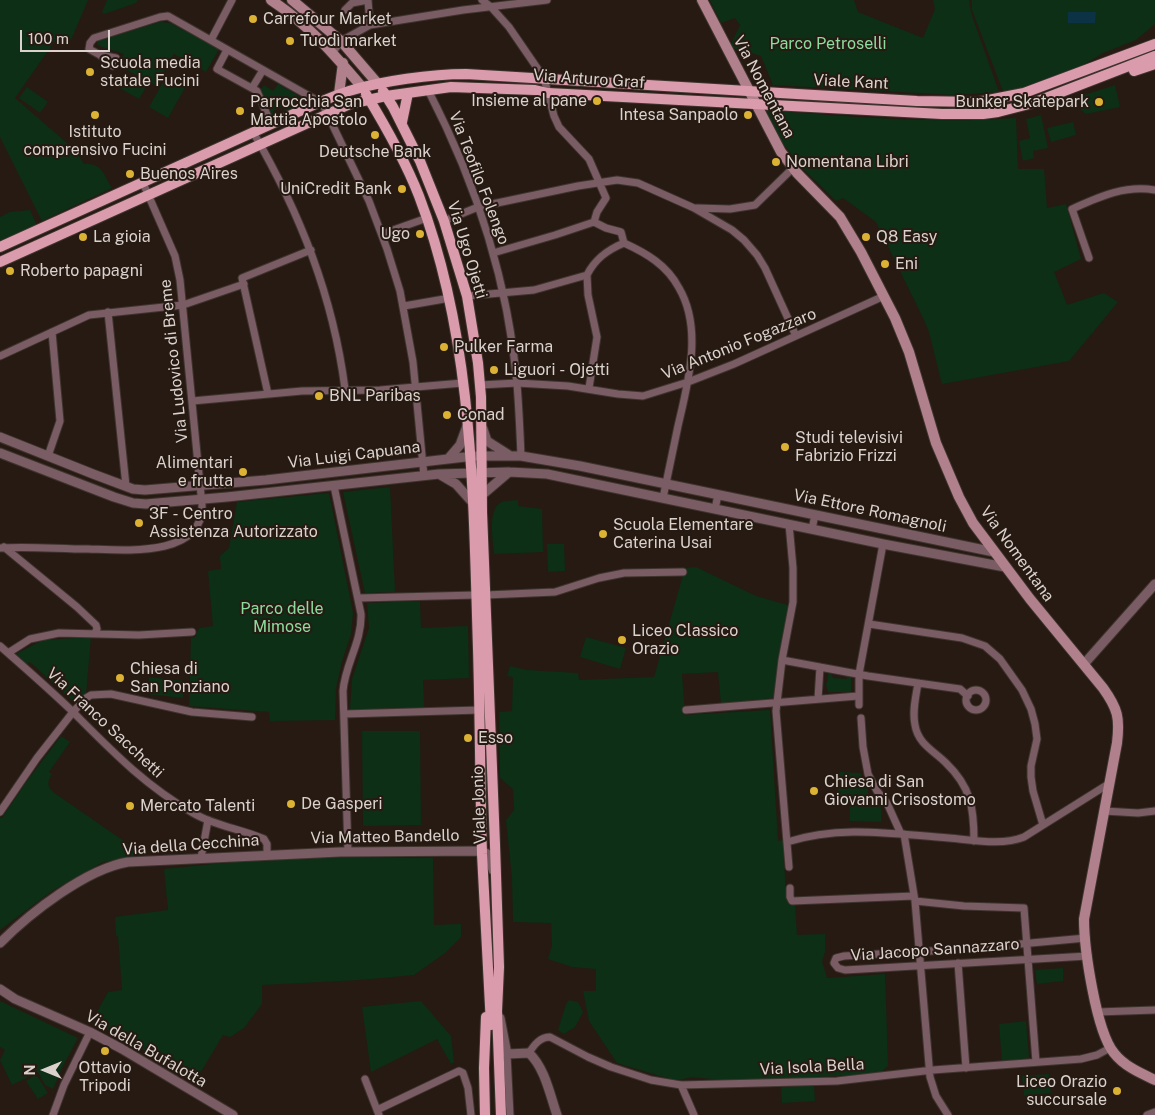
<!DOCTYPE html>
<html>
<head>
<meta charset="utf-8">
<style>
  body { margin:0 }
  #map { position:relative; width:1155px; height:1115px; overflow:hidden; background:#261a13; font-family:"Public Sans",sans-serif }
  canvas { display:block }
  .north { position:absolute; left:20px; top:1045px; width:50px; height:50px; -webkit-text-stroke:4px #261a13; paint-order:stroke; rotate:270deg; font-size:14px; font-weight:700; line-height:20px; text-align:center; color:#dbd2cd }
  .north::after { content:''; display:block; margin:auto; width:18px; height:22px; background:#dbd2cd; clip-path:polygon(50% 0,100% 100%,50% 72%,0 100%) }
  .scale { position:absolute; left:20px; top:30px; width:90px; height:22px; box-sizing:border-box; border:2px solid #dbd2cd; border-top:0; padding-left:6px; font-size:15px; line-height:18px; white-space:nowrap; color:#dbd2cd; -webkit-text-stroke:4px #261a13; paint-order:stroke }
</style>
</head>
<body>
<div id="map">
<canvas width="1155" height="1115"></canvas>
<div class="north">N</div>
<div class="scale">100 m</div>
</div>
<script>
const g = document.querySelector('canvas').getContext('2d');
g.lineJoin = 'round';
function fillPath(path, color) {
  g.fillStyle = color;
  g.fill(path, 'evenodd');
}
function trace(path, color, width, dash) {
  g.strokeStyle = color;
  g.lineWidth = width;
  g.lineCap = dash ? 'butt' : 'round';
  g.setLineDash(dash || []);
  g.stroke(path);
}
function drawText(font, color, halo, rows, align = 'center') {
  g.font = font + ' "Public Sans",sans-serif';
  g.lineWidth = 4;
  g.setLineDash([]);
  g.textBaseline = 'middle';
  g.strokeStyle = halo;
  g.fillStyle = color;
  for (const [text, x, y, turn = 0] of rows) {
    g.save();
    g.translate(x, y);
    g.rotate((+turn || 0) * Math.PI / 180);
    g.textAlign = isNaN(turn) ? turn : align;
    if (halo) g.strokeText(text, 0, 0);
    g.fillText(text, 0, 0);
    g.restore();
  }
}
fillPath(new Path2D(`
  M0 0H88L71 40 59 35 15 98 75 150 84 164C103 163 103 174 112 188L42 221 0 137Z
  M107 0H138L136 3 104 14 102 12Z
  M710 0H854L858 12 923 38 935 9 933 0H969L971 13 999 92 955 95 773 85 761 56 733 48 731 44 740 25 735 18 721 23Z
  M972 0H1155V24L1136 40 1103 53 1071 73 1004 94 972 10Z
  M160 22 170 23 219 49 206 72 174 54 156 86 118 65 124 54 97 45 98 41Z
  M123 74 146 87 139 99 116 86Z
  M167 75 186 86 168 118 149 107Z
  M278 84 302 98 304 103 285 111 282 106 273 111 275 115 272 117 260 90 264 85 273 91Z
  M1115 85 1120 107 1086 114 1081 110 1078 97Z
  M27 87 48 102 40 113 19 98Z
  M766 110C849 117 933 124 1016 118L1018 169H1044L1047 208 1066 204 1081 259 1054 272 1067 305 1104 293 1118 302 1069 361 942 384 929 332 924 320 876 222 843 198 836 201 801 167 781 141Z
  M1041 115 1048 148 1033 151 1034 158 1023 161 1019 141 1030 138 1026 119Z
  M1073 122 1076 135 1051 142 1047 128Z
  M30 210 37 225 0 242V217L10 212Z
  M390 487 395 592 365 593 343 492Z
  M329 493 353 613 351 634 342 661 336 688 335 720 270 721 269 712 189 706 191 638 195 637 199 628 213 626 208 571 221 569 220 556 229 548 237 502Z
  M518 500V506L542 509 543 552 494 554C493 541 487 507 502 502 507 500 513 501 518 500Z
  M547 544H564L565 571 548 572Z
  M696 567 756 596 791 606 780 653 773 698 721 704 718 672 682 674 685 715 770 710 778 841 783 840 786 898 790 905H795L797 935 825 934V952L822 961 827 978 885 974 888 1066 879 1074 735 1081 691 1077 680 1080 670 1079 617 1063 589 1021 583 991H596V969L572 967 548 959 552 945 551 923 513 922 512 878 506 820 514 810 513 789 500 778 499 712 512 711 513 677 507 676 510 666 527 670 578 673 579 680 654 677 685 568Z
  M420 601 421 628 468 626 469 678 423 680 424 707 350 710 352 679 369 628 367 603Z
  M91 637 86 694 75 703 30 662 27 664 16 654 43 640Z
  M586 637 626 648 620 669 580 657Z
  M829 672 832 675 833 678 847 679 846 675 851 676V692H828L826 685Z
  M149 677 185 681 183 698 147 694Z
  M362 731H420L421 825 363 826Z
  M61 736 70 742 49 772 52 774C47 782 47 786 53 792L144 855 103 862 52 891 0 930V818H2L27 781Z
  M839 772 861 773 863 780V787H853L868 788V804L838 803Z
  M850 805H881V822L850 821Z
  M272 858H433L434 925 461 924V937L445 953 414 975 360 980 262 985V1004L244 1028 230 1037 223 1035 196 1080 92 1021 108 992 122 990 118 936H116L115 917 168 910 164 869Z
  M1063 968V981L1037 984 1035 970Z
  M569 1000 578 1002 583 1012 575 1027 564 1034 558 1030 566 1004Z
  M0 1001 78 1038 63 1066 53 1089 45 1085 38 1072 12 1085 0 1060 5 1050 0 1047Z
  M421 1001 451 1036 454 1062 451 1064 437 1039 371 1072 362 1007Z
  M1026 1021 1029 1058 1002 1061 999 1024Z
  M36 1074 48 1093 38 1099 26 1081Z
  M1049 1074 1051 1093 1024 1096 1022 1076Z
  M814 1085 815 1101 782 1103 781 1087Z`), '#0c2f16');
fillPath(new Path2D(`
  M1068 12H1096L1095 23H1068Z`), '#0c3245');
const minor = new Path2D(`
  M482 0 491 7 509 27 544 78 554 116 559 127 589 159 606 198 597 212 594 222
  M345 10 352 3 368 0 370 25
  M211 40 232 0
  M227 50 217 69 257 91 271 124
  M333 52 341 41 370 25 463 10 547 0
  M100 55 116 58 113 66 100 55 89 49 90 43 94 38 160 17 168 16 318 101 323 105 369 201 387 249 400 291 413 362 424 476
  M252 88 263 70
  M428 90C475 181 508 281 517 384 519 408 520 432 521 456
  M253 132C300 213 333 296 345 389
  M697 208 730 209 755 205 793 168
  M444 221 478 207 578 186 617 180 638 183 694 208 732 230 744 240 757 255 765 268 796 336
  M382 234 427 218
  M493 253 555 235 594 222 606 228 621 232 624 243C646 253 667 265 679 288 703 329 688 383 678 426 673 450 668 474 663 498
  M1089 258 1072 209C1099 197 1124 185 1155 190
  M587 275 588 295 597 337 589 388
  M467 296 534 290 587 275C595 259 607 250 624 243
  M404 306 450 298
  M108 312 126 486
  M0 356 89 315 183 305 244 284
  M480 385 517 383 568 386 618 394 643 396 688 382 734 364 884 296
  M268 394 242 278 311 250
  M192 401 302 391 380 390 463 383
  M48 456 60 421 52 332
  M334 486 361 614C362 642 345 664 343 691L348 852
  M715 509 718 495
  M812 529 815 515
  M4 547 77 607 96 625 97 629 95 633
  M0 548C29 546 59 549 88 549 123 550 204 558 202 505L180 280 175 256 143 183
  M486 595 555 592 599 578 624 573 683 572
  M359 598 476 595
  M869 624 962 638 985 646 1000 659 1022 690 1031 709 1035 724 1037 739 1031 766V777L1033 791 1043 825
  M0 646C24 667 48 688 71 710 110 749 144 785 193 813 215 826 241 829 264 839L267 844V855
  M8 653 30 639 59 633 139 635 192 632
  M782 660 868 676 960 689 968 696
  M918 683C916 696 912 711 915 725 918 744 934 751 946 763 971 787 974 808 974 841
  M966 700a10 10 0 1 1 20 0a10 10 0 1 1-20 0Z
  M818 699 820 667
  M859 705V674L883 544
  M686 710 858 696
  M344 714 480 710
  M861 718 863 747 868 774 877 791 887 803 901 834
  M1104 811 1138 813 1155 811
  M0 812 37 758 73 712 86 698 91 695 111 694 192 712 252 717
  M904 834 915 901 930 1077 936 1096 948 1115
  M787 842C842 825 892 834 949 838 973 840 1002 846 1024 837L1110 783
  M201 858 208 820
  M789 867 776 711 782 660 793 602V568L789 524
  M790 888V897L792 901 914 896
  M915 901 964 906 1024 908 1036 1062
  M1086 938 965 949 844 956 836 958 834 963 838 968 845 970 1088 956
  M958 963 966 1068
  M1097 1012 1155 1010
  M529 1053C534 1045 540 1037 550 1037L588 1057 611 1067 651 1080 681 1085 837 1081 933 1070 1081 1059 1097 1055 1110 1048
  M507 1054 510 1115
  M365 1079 379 1115
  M681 1085 694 1115
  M377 1110 459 1071 463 1073 468 1088 471 1115
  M53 1115 64 1085 90 1032
  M1147 1115 1155 1112`);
const tertiary = new Path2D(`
  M483 429 487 441 509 455
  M0 437 93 474 133 489 145 490 266 480 474 456H521L580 466 994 552
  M0 453 114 497 133 503 146 504 227 497 439 474 509 472 547 474 883 544 1005 567
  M448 459 460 445 467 426
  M439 474 456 484 473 503
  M482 495 509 472
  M1084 664 1155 584
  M0 943C30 913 86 869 128 862L340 852 482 851 489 855 493 870
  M0 989 15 999 90 1032 122 1049 233 1115
  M500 1018 507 1054 529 1053C545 1068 550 1095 557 1115`);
const secondary = new Path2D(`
  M271 0C309 25 333 53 362 87
  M292 0 341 41 378 84
  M702 0 781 152 797 173 840 217 861 252 895 318 909 352 936 443 959 497 973 523 1030 599 1103 688C1118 709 1120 718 1117 743L1084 919C1084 948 1096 1031 1114 1053 1124 1066 1140 1073 1155 1080
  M339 94 343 63`);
const primary = new Path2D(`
  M1134 71 1155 64
  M383 91 393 107 420 161 444 221 467 296 478 363 481 397 482 512 495 845 499 967 497 1011 501 1115
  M366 94C386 127 405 160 419 196 474 340 473 496 478 648 480 717 480 785 482 854 485 911 488 968 491 1025
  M402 122 408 93
  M0 247 320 102C330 98 339 94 349 91 381 81 432 74 466 74L797 94 917 101 978 102 1024 93 1155 44
  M0 262 350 104 386 96 451 87 535 90 548 93 942 114H983L998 112 1033 103 1155 56
  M485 1115 484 1068 486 1017`);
trace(minor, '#3f342d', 9);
trace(tertiary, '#3f342d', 11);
trace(secondary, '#3f342d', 12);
trace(primary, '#3f342d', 12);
trace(minor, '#7a5c64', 7);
trace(tertiary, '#7a5c64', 9);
trace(secondary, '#b0808c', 10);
trace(primary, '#da9cac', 10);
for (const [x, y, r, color] of [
  [253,19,5,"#dbb233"],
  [290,41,5,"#dbb233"],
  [90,72,5,"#dbb233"],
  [597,101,5,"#dbb233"],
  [1099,102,5,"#dbb233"],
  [240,111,5,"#dbb233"],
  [95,115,5,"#dbb233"],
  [748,115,5,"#dbb233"],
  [375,135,5,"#dbb233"],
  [776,162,5,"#dbb233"],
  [130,174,5,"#dbb233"],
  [402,189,5,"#dbb233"],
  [420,234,5,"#dbb233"],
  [83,237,5,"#dbb233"],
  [866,237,5,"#dbb233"],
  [885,264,5,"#dbb233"],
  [10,271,5,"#dbb233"],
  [444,347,5,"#dbb233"],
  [494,370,5,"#dbb233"],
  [319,396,5,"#dbb233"],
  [447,415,5,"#dbb233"],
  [785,447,5,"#dbb233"],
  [243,472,5,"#dbb233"],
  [139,523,5,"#dbb233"],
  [603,534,5,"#dbb233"],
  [622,640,5,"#dbb233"],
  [120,678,5,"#dbb233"],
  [468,738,5,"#dbb233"],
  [814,791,5,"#dbb233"],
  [291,804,5,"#dbb233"],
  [130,806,5,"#dbb233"],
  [105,1051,5,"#dbb233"],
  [1117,1091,5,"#dbb233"]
]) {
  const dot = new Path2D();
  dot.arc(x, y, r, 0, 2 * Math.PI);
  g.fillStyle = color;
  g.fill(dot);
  trace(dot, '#261a13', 2);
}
drawText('16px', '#dbd2cd', '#261a13', [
  ["Carrefour Market",263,19],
  ["Tuodì market",300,41],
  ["Scuola media",100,63],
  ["statale Fucini",100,81],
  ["Insieme al pane",587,101,"right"],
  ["Parrocchia San",250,102],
  ["Mattia Apostolo",250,120],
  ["Bunker Skatepark",1089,102,"right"],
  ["Intesa Sanpaolo",738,115,"right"],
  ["Istituto",95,132,"center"],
  ["comprensivo Fucini",95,150,"center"],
  ["Deutsche Bank",375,152,"center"],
  ["Nomentana Libri",786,162],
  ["Buenos Aires",140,174],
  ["UniCredit Bank",392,189,"right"],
  ["Ugo",410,234,"right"],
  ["La gioia",93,237],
  ["Q8 Easy",876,237],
  ["Eni",895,264],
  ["Roberto papagni",20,271],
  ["Pulker Farma",454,347],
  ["Liguori - Ojetti",504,370],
  ["BNL Paribas",329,396],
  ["Conad",457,415],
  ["Studi televisivi",795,438],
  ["Fabrizio Frizzi",795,456],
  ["Alimentari",233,463,"right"],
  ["e frutta",233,481,"right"],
  ["3F - Centro",149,514],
  ["Assistenza Autorizzato",149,532],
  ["Scuola Elementare",613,525],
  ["Caterina Usai",613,543],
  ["Liceo Classico",632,631],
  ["Orazio",632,649],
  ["Chiesa di",130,669],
  ["San Ponziano",130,687],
  ["Esso",478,738],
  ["Chiesa di San",824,782],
  ["Giovanni Crisostomo",824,800],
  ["De Gasperi",301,804],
  ["Mercato Talenti",140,806],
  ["Ottavio",105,1068,"center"],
  ["Tripodi",105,1086,"center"],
  ["Liceo Orazio",1107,1082,"right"],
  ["succursale",1107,1100,"right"]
], 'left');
drawText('16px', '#8bdd9e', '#261a13', [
  ["Parco Petroselli",828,44],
  ["Parco delle",282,609],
  ["Mimose",282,627]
]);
drawText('16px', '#dbd2cd', '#261a13', [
  ["Via Arturo Graf",589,79,4],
  ["Viale Kant",851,82,3],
  ["Via Nomentana",764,87,62],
  ["Via Teofilo Folengo",479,178,69],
  ["Via Ugo Ojetti",467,250,73],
  ["Via Antonio Fogazzaro",739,344,-22],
  ["Via Ludovico di Breme",174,361,-96],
  ["Via Luigi Capuana",354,455,-7],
  ["Via Ettore Romagnoli",870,511,12],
  ["Via Nomentana",1017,554,54],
  ["Via Franco Sacchetti",105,723,43],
  ["Viale Jonio",479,805,-92],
  ["Via Matteo Bandello",385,837,-1],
  ["Via della Cecchina",191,845,-4],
  ["Via Jacopo Sannazzaro",935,950,-4],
  ["Via della Bufalotta",146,1049,30],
  ["Via Isola Bella",812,1067,-3]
]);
</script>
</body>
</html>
